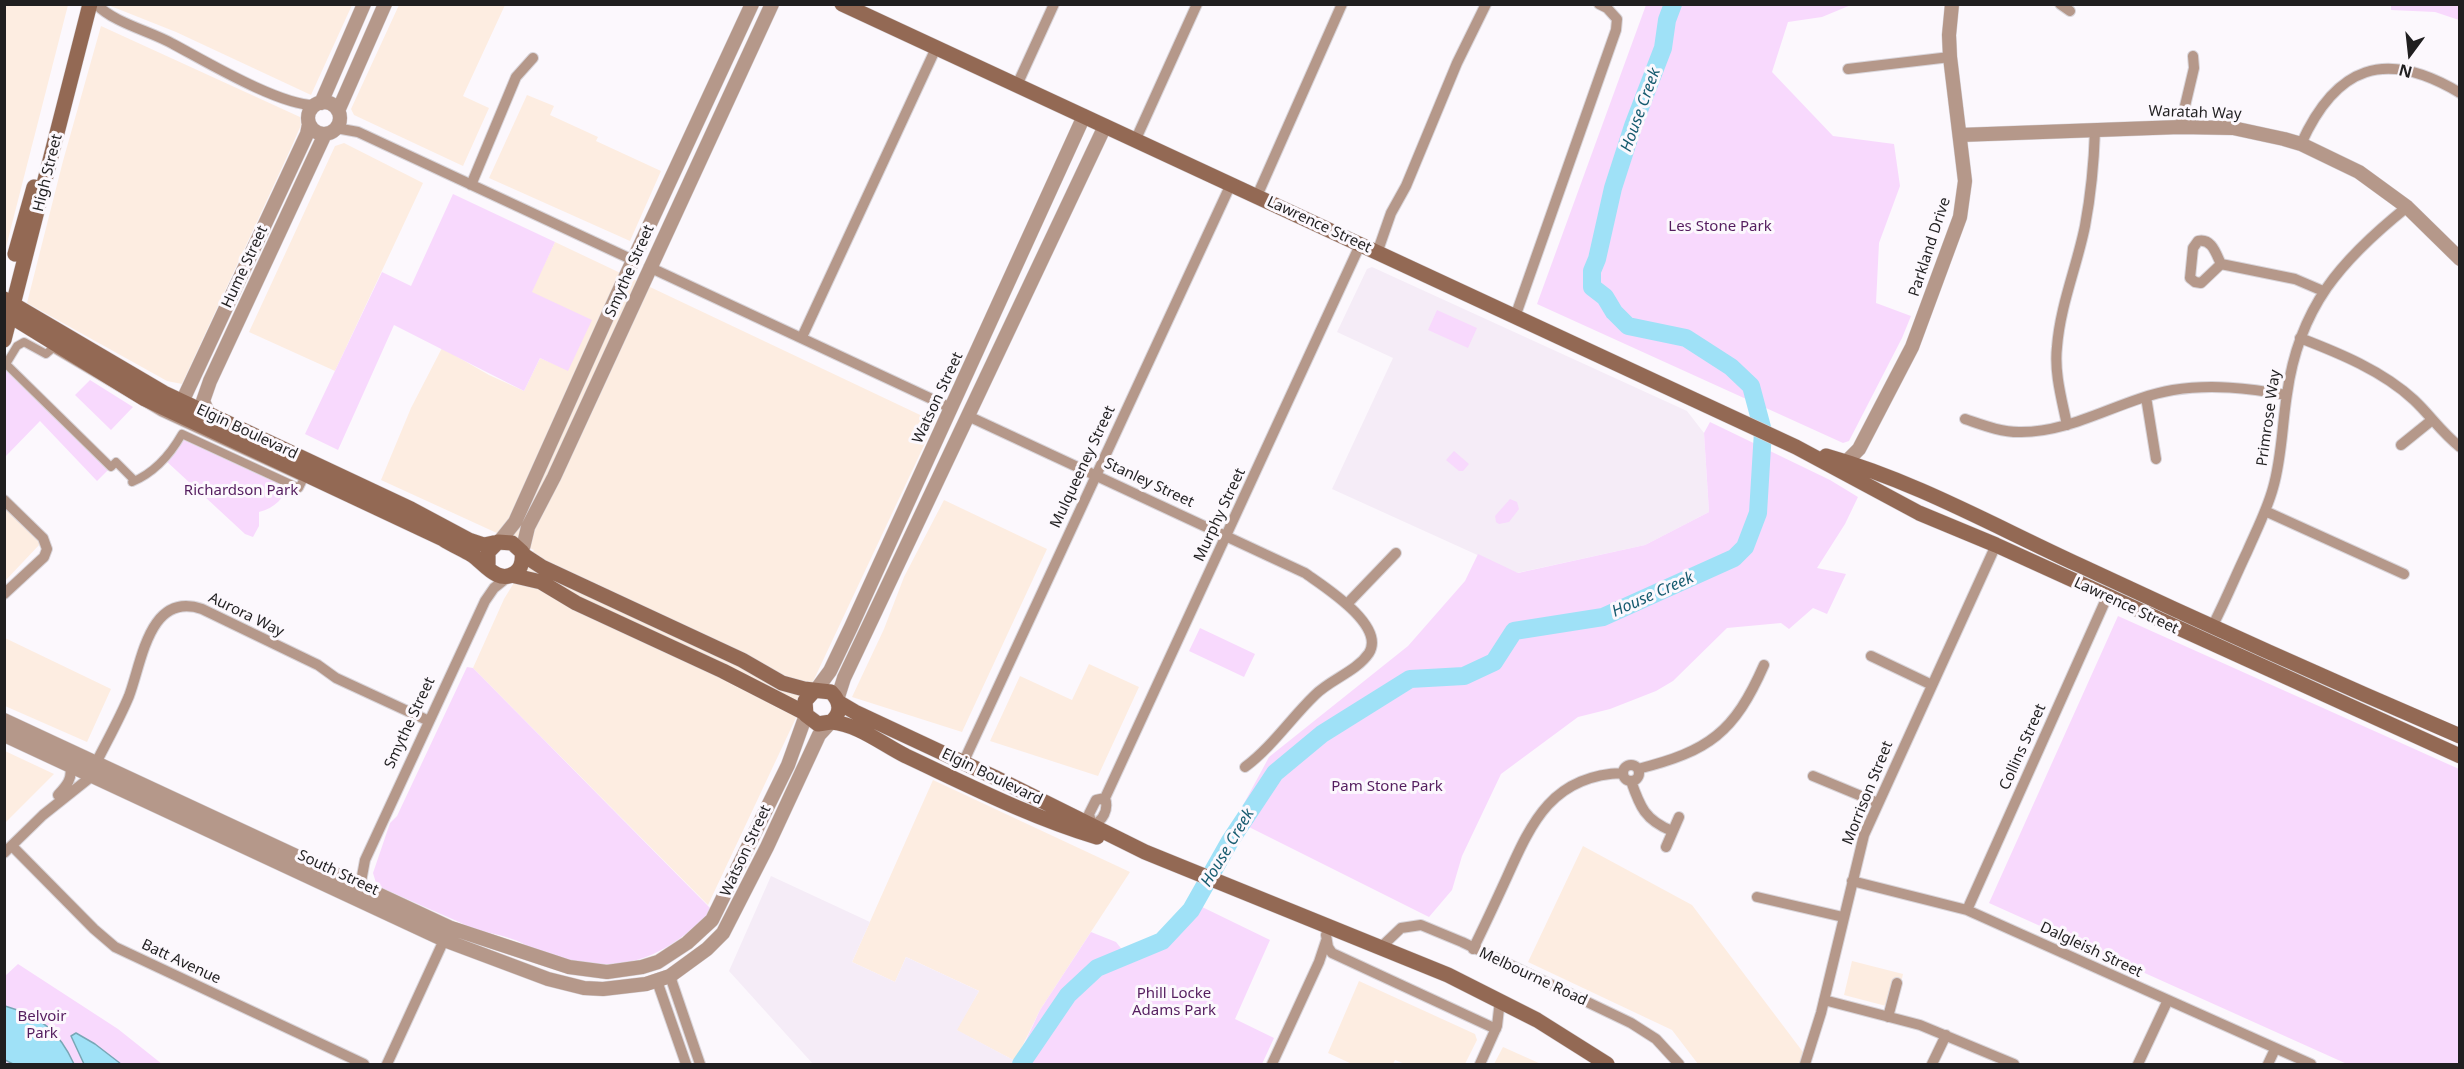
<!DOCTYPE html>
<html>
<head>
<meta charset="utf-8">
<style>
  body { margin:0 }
  #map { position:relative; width:2464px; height:1069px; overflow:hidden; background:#fcf8fd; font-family:"Noto Sans",sans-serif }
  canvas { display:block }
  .frame { position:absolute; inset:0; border:6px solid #201f20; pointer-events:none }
  .north { position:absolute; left:2380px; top:24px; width:60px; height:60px; -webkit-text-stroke:4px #fcf8fd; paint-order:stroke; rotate:195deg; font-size:16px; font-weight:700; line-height:24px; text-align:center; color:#201f20 }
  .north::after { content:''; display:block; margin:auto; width:21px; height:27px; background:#201f20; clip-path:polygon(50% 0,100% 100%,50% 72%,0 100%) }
</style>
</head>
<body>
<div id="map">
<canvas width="2464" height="1069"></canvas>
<div class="frame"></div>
<div class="north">N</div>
</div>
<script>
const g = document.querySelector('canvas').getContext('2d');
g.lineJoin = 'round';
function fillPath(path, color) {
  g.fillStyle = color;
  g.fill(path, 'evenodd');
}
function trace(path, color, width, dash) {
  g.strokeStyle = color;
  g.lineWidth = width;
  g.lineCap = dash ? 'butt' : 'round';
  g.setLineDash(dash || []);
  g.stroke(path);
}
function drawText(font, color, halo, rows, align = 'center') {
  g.font = font + ' "Noto Sans",sans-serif';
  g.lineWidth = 6;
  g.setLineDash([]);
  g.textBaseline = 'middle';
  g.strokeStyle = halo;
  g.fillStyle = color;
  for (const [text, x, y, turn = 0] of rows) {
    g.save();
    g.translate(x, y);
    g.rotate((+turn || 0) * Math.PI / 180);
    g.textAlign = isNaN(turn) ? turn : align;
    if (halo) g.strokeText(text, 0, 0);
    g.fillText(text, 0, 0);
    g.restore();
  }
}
fillPath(new Path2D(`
  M5 4 68 5 5 251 4 5Z
  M108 5V4L352 5 311 95 176 32Z
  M399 5H505L463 96 489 108 463 166 354 115 351 109Z
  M101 26 300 117 301 125 291 148 182 384 167 381 27 303 63 161Z
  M527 95 554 106 550 115 598 137 596 141 661 171 630 241 489 178Z
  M344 143 423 183 335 371 249 332 335 146Z
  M555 242 935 422 708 905 473 668 504 599 534 550 381 480 411 408 442 348 489 375 524 391 540 358 568 370 531 292Z
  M944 500 1047 549 962 732 852 697 884 629 904 577Z
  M4 506 41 543 5 581H4Z
  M5 638 111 689 87 742 5 706Z
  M1089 664 1139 687 1098 776 990 741 1020 676 1072 700Z
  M5 751 54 774 5 823Z
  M933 780 1130 872 1040 1010 1015 1061 956 1030 979 991 906 957 895 982 852 962Z
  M1583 846 1692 905 1812 1064H1698L1672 1030 1528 962Z
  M1852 961 1903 974 1901 983 1886 1006 1844 995Z
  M1359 981 1475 1034 1477 1040 1465 1064H1405L1395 1060 1393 1064H1352L1328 1053Z
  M1503 1047 1541 1064H1494Z`), '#fdede1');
fillPath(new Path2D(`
  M1372 267 1687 411 1704 433 1709 512 1645 545 1517 573 1332 489 1393 358 1337 332 1367 269Z
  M771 876 870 922 852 962 895 982 906 957 979 991 957 1030 1015 1061V1064H813L729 971Z`), '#f5ecf7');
fillPath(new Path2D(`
  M1646 5H1851L1822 17 1788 22 1772 72 1833 136 1894 144 1900 186 1879 243 1876 303 1911 316 1902 338 1849 441 1843 443 1537 304Z
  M2391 5H2459V20L2435 12 2391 10Z
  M453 194 555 242 532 292 592 320 568 371 540 358 524 391 394 325 338 450 305 434 382 272 411 286Z
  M1437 310 1477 328 1468 348 1428 330Z
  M8 365 111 467 97 481 40 421 5 457 4 368Z
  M90 380 133 407 111 430 75 395Z
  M1710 422 1830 480 1858 497 1845 524 1817 568 1846 574 1827 614 1813 608 1789 629 1781 623 1727 628 1673 681 1656 691 1610 709 1578 717 1501 774 1462 856 1452 890 1429 917 1235 820 1269 757 1408 646 1465 581 1478 554 1518 573 1645 545 1709 512 1704 433Z
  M182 434 290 483C284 498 275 508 259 512V526L253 537 245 534 164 459Z
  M1454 451 1469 464 1463 471H1459L1446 460Z
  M1510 499 1517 502 1519 509 1509 522 1499 524 1496 522 1495 516Z
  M2118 616 2459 769V1064H2347L1989 903Z
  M1200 628 1255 654 1244 677 1189 651Z
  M467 667 473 668 712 910C657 967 609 977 535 950 528 948 522 942 515 940 495 932 476 933 459 922L377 886 373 873 390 823 397 816Z
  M1196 904 1270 940 1235 1019 1274 1038 1262 1064H1015L1040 1010 1091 932 1116 942 1128 957 1162 941Z
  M18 964 118 1029 162 1064H5V976Z`), '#f8d9fd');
const water = new Path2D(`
  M5 1006C40 1016 59 1031 74 1064H13L5 1060Z
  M76 1033 95 1044 121 1064H84L71 1036Z`);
fillPath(water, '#9fe1f7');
trace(water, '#79a7b6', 1.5);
trace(new Path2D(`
  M1021 1064 1068 995 1097 968 1162 941 1191 910 1230 841 1275 773 1322 734 1410 679 1464 676 1494 662 1514 631 1603 617 1734 558 1745 547 1758 513 1763 431 1751 386 1731 367 1686 338 1628 326 1614 312 1605 297 1592 287V271L1597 259 1613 188 1633 126 1663 48 1667 20 1673 4`), '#9fe1f7', 18);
const pedestrian = new Path2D(`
  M24 342 46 354 53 348 161 412 304 478 299 488 182 434C170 455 154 473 132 482L134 480 116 462 111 467 6 364 17 346Z`);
const minor = new Path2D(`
  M96 4C114 23 150 31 173 44 205 61 282 107 316 105
  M2060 4 2070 11
  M1848 69 1950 57
  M1017 85 1054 4
  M2180 127 2194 68 2193 56
  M336 128 358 132 633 260
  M1135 141 1197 4
  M2301 144C2336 66 2385 48 2460 93
  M471 185 516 77 533 58
  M1257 196 1342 4
  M1377 253 1391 213 1406 186 1457 63 1486 4
  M2221 264C2216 254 2212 238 2198 241L2193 248 2190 278 2195 282 2201 283 2221 264 2295 279 2323 291
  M649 267 951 408
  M1515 317 1616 30 1617 19 1607 8 1599 4
  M802 337 936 48
  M2300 338C2339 353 2383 371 2414 400 2430 415 2442 433 2460 447
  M2146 397 2156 459
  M968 416 1305 573C1323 586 1386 625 1369 653 1356 672 1331 679 1315 695 1291 718 1272 747 1245 767
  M1965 419C1983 425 2000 432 2019 432 2073 433 2120 399 2173 390 2211 384 2248 388 2286 395
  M2067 425C2062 400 2054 373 2057 347 2060 306 2077 266 2085 226 2091 194 2094 162 2095 130
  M2401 445 2432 420
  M4 500 43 538 47 549 44 557 4 594
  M2265 511 2404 574
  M1347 604 1396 553
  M2212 627C2225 602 2235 577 2247 552 2256 531 2267 510 2273 488 2282 457 2282 425 2287 394 2299 307 2341 260 2407 207
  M1871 656 1932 685
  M96 763C107 741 120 718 129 696 142 662 149 591 202 609L318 665 336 678 429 721
  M963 763 1231 184
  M1623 773a8 8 0 1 1 16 0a8 8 0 1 1-16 0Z
  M1638 769C1709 751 1734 733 1764 665
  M1813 776 1878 803
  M1631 781C1640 807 1645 820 1672 831
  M58 795C66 786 73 779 70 766
  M1105 798 1096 800 1089 814 1092 826C1103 820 1109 810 1105 798L1360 245
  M12 846 94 929 115 947 364 1064
  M1666 847 1679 817
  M4 853 43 815 92 776
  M1852 881 1967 910 2311 1064
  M360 887 365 860 485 601 494 588 509 576
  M1757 897 1843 917
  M1967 910 2107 597
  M1326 935 1328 947 1332 953 1496 1029
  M1381 947 1401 928 1421 925 1462 942 1631 1023 1656 1039 1679 1064
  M1473 949C1485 925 1496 901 1507 877 1532 821 1553 775 1623 773
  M670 976 700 1064
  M657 981 686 1064
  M1824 1000 1920 1025 2014 1064
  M1888 1017 1897 983
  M387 1064 444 940
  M1272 1064 1319 962 1326 941
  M1480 1064 1497 1026 1500 1000
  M1805 1064 1821 1013 1864 835 1996 545
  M1932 1064 1946 1035
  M2138 1064 2167 1002
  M2268 1064 2275 1049`);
const tertiary = new Path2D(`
  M308 118a16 16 0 1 1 32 0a16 16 0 1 1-32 0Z
  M321 103 364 4
  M338 111 385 4
  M1960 135 2180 127 2233 128 2284 139 2301 144 2359 172 2407 207 2460 259
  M183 412 182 402 307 134 309 124
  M209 415 203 401 210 381 325 134
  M1846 462 1859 449 1912 347 1960 217 1965 181 1950 57 1949 35 1952 4
  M499 542 515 522 617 295 752 4
  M522 552 528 527 554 477 772 4
  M816 690 830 671 851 627 1084 116
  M837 700 844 678 1105 126
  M4 720 451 928 569 967 607 972 642 967 658 962 687 943 712 920 788 765 806 715
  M4 735 444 940 548 979 584 988 603 989 646 984 670 976 707 949 723 933 767 847 819 735 830 723`);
const secondary = new Path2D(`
  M842 4 1796 447 1919 513 1996 545 2460 756
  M15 254 34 187
  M4 299 164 393 411 509 469 540 484 545 498 542
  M4 312 145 399 443 539C452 545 462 549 472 555 484 563 498 585 515 573 522 568 523 560 522 552L512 543 498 542 488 552V568
  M4 340 90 4
  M1826 456C1915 481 1996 527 2079 565 2205 624 2332 681 2460 736
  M522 554 542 567 742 660 782 683 804 689 831 692C841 702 842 713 831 722L818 724 806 715 805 701 814 691
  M511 575 541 582 576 603 723 671 805 713
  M838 702 855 712 994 777 1145 852 1448 975 1537 1020 1607 1064
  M831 722C858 724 882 744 906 756 968 785 1030 817 1097 837`);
trace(pedestrian, '#d9d5da', 10);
trace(minor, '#d9d5da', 12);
trace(tertiary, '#d9d5da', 15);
trace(secondary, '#d9d5da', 16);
trace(pedestrian, '#b5988a', 8);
trace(minor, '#b5988a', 10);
trace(tertiary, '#b5988a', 14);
trace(secondary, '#936954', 15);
drawText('15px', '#201f20', '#fcf8fd', [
  ["Waratah Way",2195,113,2],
  ["High Street",48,173,-76],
  ["Lawrence Street",1319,225,25],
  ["Parkland Drive",1930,247,-72],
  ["Hume Street",245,267,-65],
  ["Smythe Street",630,271,-66],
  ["Watson Street",938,398,-65],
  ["Primrose Way",2269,418,-82],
  ["Elgin Boulevard",247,432,25],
  ["Mulqueeney Street",1083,467,-65],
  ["Stanley Street",1149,483,25],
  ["Murphy Street",1220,515,-65],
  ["Lawrence Street",2126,606,25],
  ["Aurora Way",246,615,26],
  ["Smythe Street",410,723,-65],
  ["Collins Street",2023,747,-66],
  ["Elgin Boulevard",992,777,26],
  ["Morrison Street",1868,793,-68],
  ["Watson Street",746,851,-65],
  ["South Street",338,873,25],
  ["Dalgleish Street",2091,950,25],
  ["Batt Avenue",181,962,25],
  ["Melbourne Road",1533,977,25]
]);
drawText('15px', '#541d5e', '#fcf8fd', [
  ["Les Stone Park",1720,227],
  ["Richardson Park",241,491],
  ["Pam Stone Park",1387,787],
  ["Phill Locke",1174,994],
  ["Adams Park",1174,1011],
  ["Belvoir",42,1017],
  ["Park",42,1034]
]);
drawText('italic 16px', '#165b6f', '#fcf8fd', [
  ["House Creek",1641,110,-70],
  ["House Creek",1653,595,-24],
  ["House Creek",1228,848,-59]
]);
</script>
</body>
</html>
